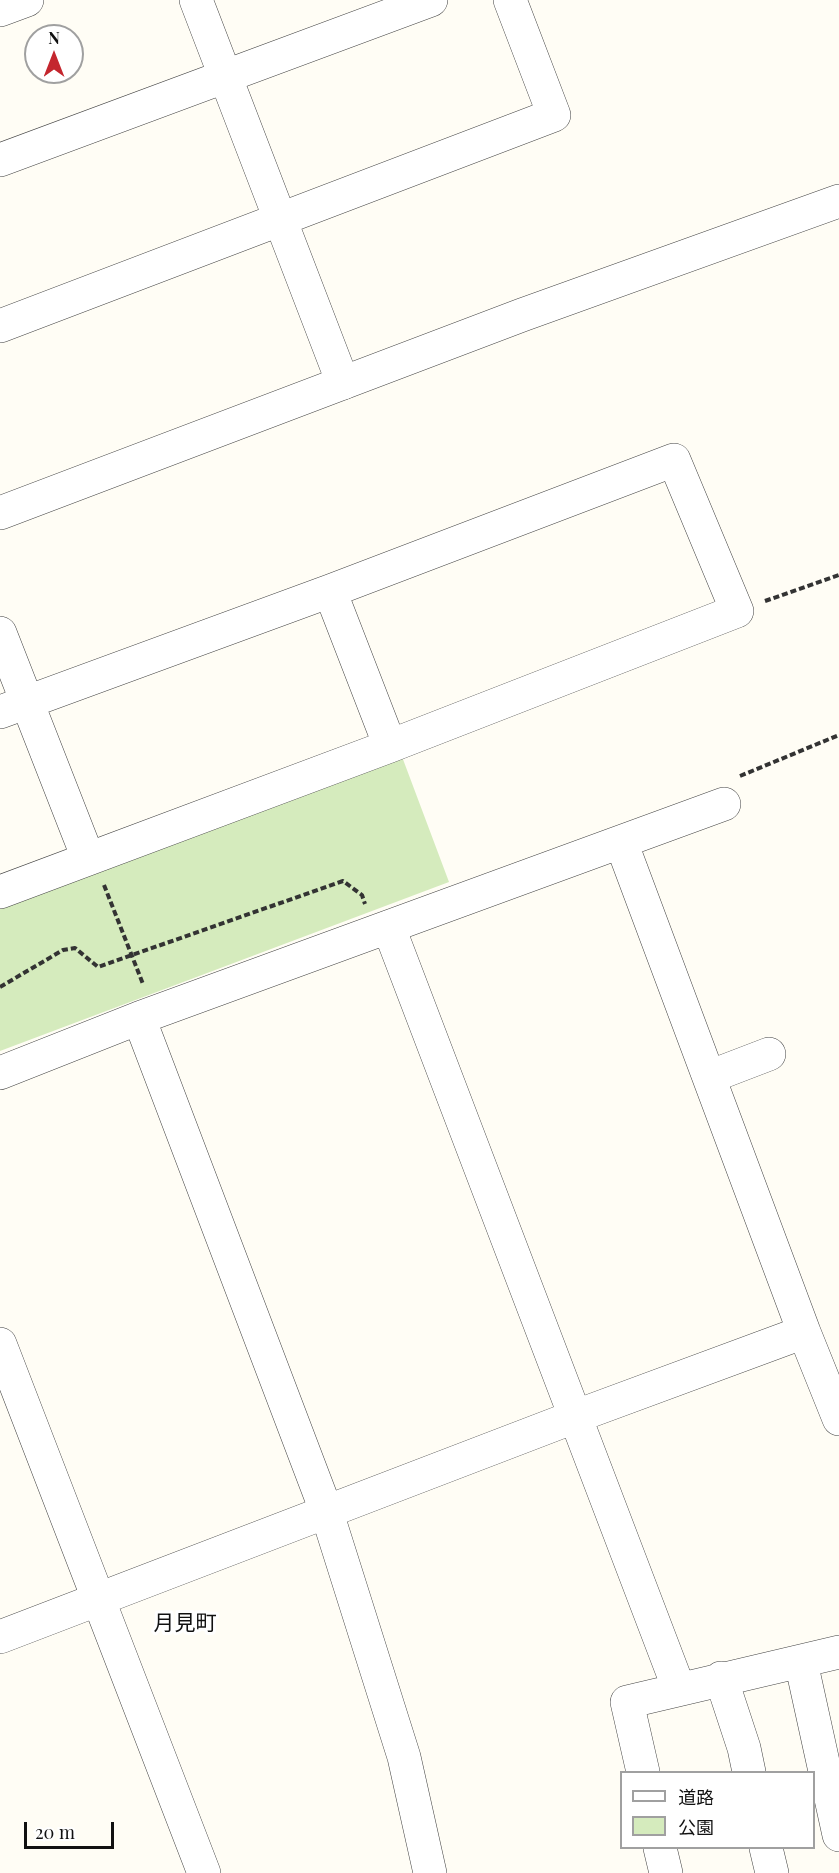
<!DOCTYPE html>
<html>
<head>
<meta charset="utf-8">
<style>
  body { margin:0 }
  #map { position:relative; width:839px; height:1873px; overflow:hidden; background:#fffdf5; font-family:"Playfair Display","Noto Sans JP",serif }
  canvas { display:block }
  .legend { position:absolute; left:620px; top:1771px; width:195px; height:78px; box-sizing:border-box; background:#fff; border:2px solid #a0a0a0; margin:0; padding:8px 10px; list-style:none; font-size:18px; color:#111 }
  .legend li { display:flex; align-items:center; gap:12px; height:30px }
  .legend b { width:30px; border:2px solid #a0a0a0 }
  .north { position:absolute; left:24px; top:24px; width:60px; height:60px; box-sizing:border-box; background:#fff; border:2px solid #a0a0a0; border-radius:50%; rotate:0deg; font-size:16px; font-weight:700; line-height:24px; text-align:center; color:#111 }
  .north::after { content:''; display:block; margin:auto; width:21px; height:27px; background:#c4262e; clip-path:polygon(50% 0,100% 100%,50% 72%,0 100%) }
  .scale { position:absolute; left:24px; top:1822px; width:90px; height:27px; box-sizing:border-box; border:3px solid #111; border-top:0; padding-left:8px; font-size:18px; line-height:21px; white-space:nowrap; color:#111; -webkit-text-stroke:4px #fff; paint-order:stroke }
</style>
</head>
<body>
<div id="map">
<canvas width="839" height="1873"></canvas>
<ul class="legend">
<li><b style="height:8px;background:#fff"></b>道路</li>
<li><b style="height:16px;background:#d5ebbd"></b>公園</li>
</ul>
<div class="north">N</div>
<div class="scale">20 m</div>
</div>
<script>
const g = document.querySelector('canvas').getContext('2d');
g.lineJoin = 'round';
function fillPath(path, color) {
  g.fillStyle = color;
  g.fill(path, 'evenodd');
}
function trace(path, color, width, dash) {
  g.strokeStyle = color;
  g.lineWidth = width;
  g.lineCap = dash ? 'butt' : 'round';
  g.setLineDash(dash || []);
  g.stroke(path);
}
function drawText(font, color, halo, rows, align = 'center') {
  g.font = font + ' "Playfair Display","Noto Sans JP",serif';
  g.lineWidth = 6;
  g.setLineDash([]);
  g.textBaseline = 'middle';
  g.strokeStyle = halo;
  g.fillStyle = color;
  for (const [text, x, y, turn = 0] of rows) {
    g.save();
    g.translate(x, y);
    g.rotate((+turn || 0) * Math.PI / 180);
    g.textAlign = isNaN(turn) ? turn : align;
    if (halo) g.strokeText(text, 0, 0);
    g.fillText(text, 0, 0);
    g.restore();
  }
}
fillPath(new Path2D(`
  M401 754 449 882 0 1051V904Z`), '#d5ebbd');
const minor = new Path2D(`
  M196 0 343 383
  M0 10 27 0
  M0 160 431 0
  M0 326 554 115 510 0
  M330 591 390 746
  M0 633 88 858
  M0 712 330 591 674 460 737 611 390 746 0 892
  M621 842 804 1332 839 1419
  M389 928 679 1689
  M139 1018 327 1513 404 1757 430 1873
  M0 1073 139 1018 724 804
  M709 1077 769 1054
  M0 1344 204 1873
  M0 1637 574 1417 804 1332
  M801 1662 839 1835
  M721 1678 744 1748 749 1772
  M643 1772 627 1702 839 1652
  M660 1848 666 1873
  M766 1848 772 1873`);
const tertiary = new Path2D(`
  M0 513 522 315 839 201`);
trace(minor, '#444', 34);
trace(tertiary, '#444', 34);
trace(new Path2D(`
  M765 601 839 575
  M740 776 839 735
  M104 885 143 984
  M0 987 63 950 75 948 98 967 343 881 362 895 365 904`), '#333', 4, [6, 3]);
trace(minor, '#fff', 33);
trace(tertiary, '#fff', 33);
drawText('21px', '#111', '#fff', [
  ["月見町",185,1623]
]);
</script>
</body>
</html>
